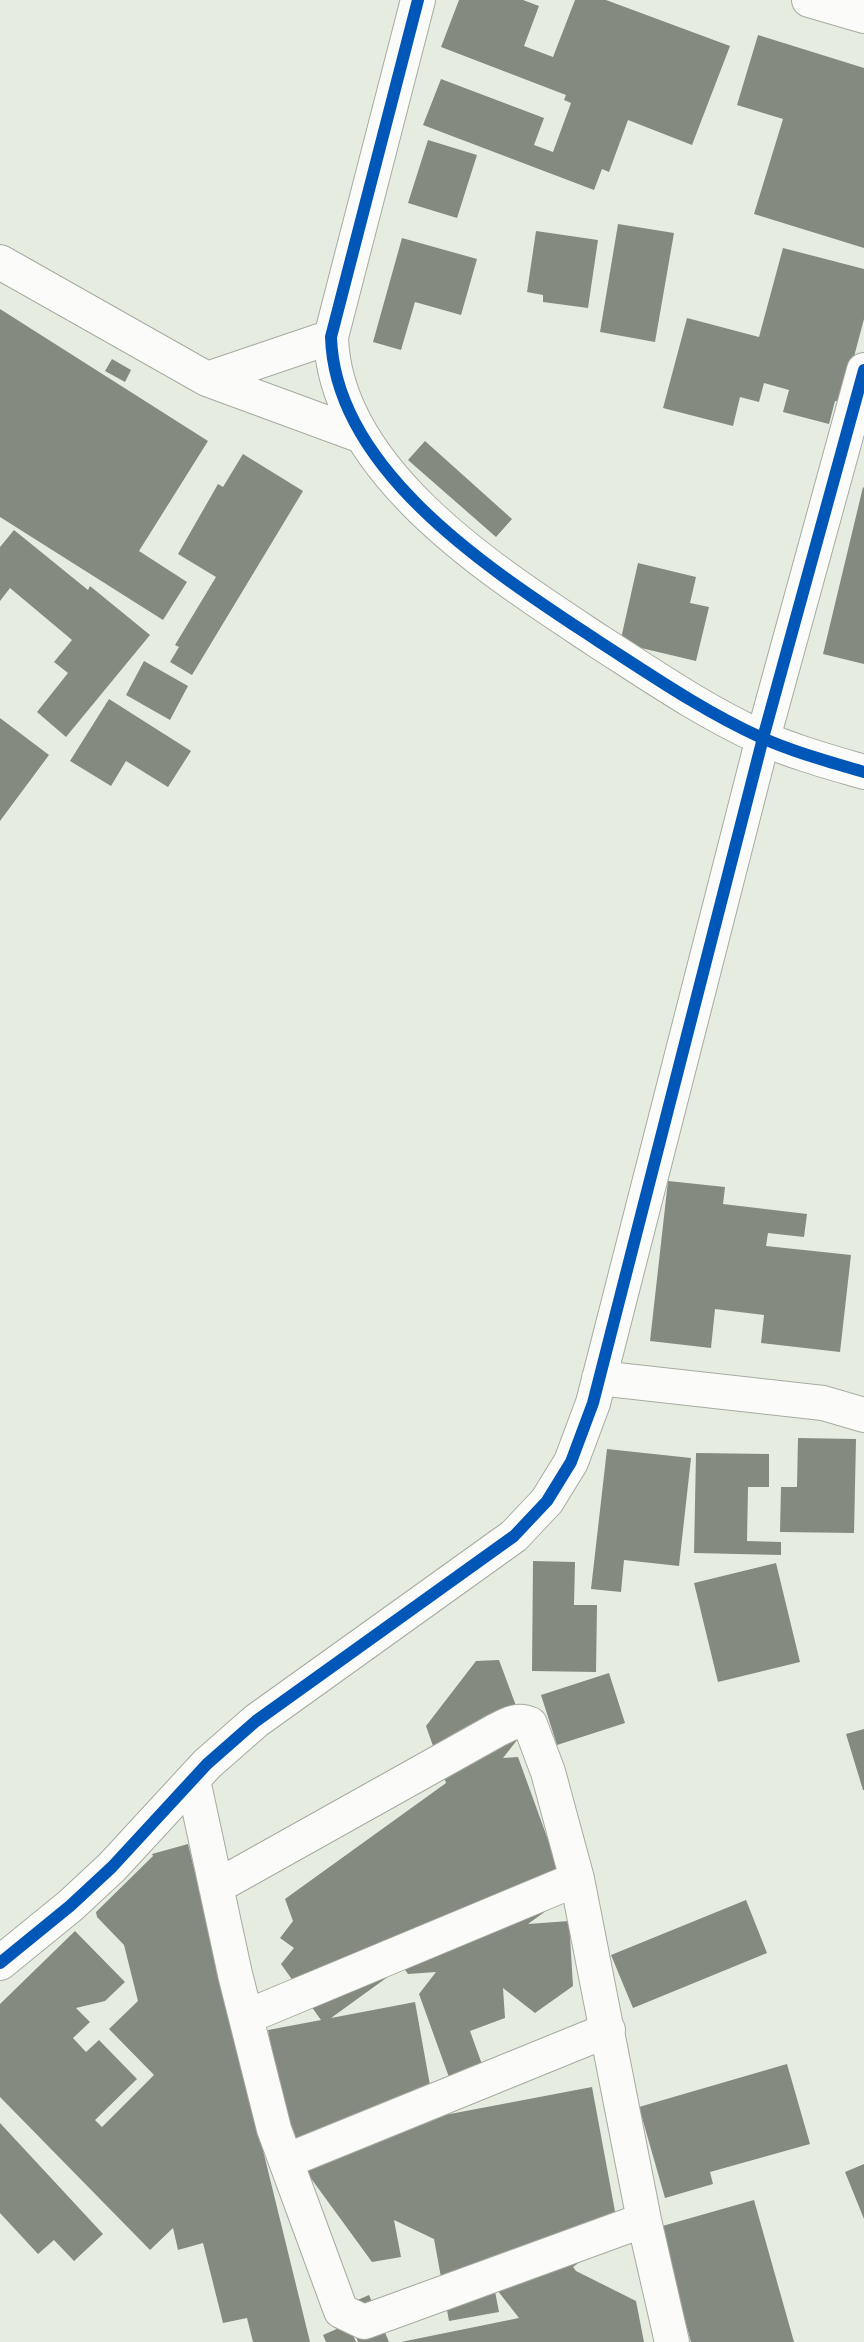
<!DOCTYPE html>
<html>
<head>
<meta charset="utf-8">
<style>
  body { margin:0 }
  canvas { display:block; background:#e6ece0 }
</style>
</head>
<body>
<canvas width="864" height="2342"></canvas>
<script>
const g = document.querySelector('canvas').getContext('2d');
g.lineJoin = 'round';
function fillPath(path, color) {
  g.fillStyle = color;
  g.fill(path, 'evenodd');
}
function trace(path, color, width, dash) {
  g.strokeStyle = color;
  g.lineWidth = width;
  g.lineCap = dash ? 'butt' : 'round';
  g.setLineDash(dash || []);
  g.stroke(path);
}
fillPath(new Path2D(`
  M459 0H523L539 6 524 46 553 57 575 0H606L730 46 692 145 628 120 609 172 602 169 594 190 423 125 441 79 544 118 534 145 553 152 571 103 564 100 566 95 441 47Z
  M758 35 864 68V248L754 214 783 119 737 105Z
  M428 140 477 155 457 218 408 203Z
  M618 224 674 233 655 342 600 332Z
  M536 231 598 240 588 308 543 302V295L527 292Z
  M402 238 477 259 461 315 415 302 401 350 373 342Z
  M783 248 864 269V319L842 402 835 401 829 424 783 412 789 390 764 383 759 402 740 397 733 426 663 408 687 318 759 337Z
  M0 309 208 441 139 551 187 582 163 620 0 517Z
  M112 359 131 370 125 382 105 371Z
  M425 441 512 519 496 537 408 460Z
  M243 454 303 491 192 675 170 662 179 647 175 645 216 577 178 554 218 484 223 487Z
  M863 487 864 488V664L823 654Z
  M14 530 88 590 90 586 150 635 66 737 37 712 68 673 54 662 72 640 10 588 0 601V547Z
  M638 563 696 577 690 603 709 607 696 661 620 643Z
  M144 661 188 686 170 720 126 695Z
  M109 699 191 751 168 787 126 761 111 786 70 761Z
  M0 718 49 755 0 821Z
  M668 1181 725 1187 723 1204 807 1214 804 1237 768 1233 766 1246 851 1255 840 1352 761 1343 764 1315 715 1309 711 1348 650 1341Z
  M798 1438 856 1439 854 1533 780 1532 781 1487H797Z
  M607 1449 691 1458 679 1566 624 1560 621 1592 591 1589Z
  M696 1453 769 1454V1487H748L747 1541 781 1542V1555L694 1553Z
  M533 1561 575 1562 574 1605H597L596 1672 532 1671Z
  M776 1563 800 1662 718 1682 694 1583Z
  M499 1660 525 1730 503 1758 518 1757 568 1895 528 1924 569 1921 573 1986 535 2013 503 1988 505 2018 470 2031 492 2092 459 2105 419 1994 436 1972 408 1974 384 1940 370 1950 389 1976 331 2018 415 2002 435 2113 429 2118 592 2087 619 2233 573 2267 576 2271 636 2301 644 2342H401L519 2318 494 2286 499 2312 449 2321 434 2239 394 2220 401 2257 372 2262 291 2151 268 2030 321 2020 281 1964 294 1948 280 1938 293 1921 285 1899 446 1783 426 1726 476 1661Z
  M609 1673 625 1723 557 1745 541 1695Z
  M864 1729V1790H863L846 1734Z
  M188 1844 310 2342H253L247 2318 223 2323 203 2243 178 2250 173 2228 150 2250 0 2097V2004L75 1931 125 1982 105 2001 76 2008 90 2022 73 2038 86 2052 99 2040 137 2079 95 2120 102 2127 154 2075 109 2029 138 2001 124 1945 97 1917 96 1912 153 1856 152 1854Z
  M746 1900 767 1953 633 2008 611 1955Z
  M787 2064 810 2144 710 2172 713 2184 665 2198 639 2107Z
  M0 2123 103 2234 74 2261 54 2240 38 2254 0 2213Z
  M864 2164V2219L845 2172Z
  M754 2200 794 2342H691L659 2227Z
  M369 2295 389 2342H358L344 2306Z
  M348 2324 356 2342H326L323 2335Z`), '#858a81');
const minor = new Path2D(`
  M418 0 331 337C335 473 497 574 598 641 651 675 703 711 760 737 793 752 830 762 864 772
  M809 0 864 16
  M0 262 207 379 362 436
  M207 379 331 337
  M599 1378 823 1403 864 1415
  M193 1780 235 1974 274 2129 341 2311 364 2322 644 2220 672 2342
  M216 1887 495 1731C507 1725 517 1718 530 1724L548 1772 577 1879 644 2220
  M0 1963 70 1906 112 1867 207 1764 256 1721 514 1536 547 1501 571 1462 593 1403 763 738 864 370
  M246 2017 577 1879
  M286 2161 608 2030`);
trace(minor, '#a6aba1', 36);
trace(minor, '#fbfcfa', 34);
trace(new Path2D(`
  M418 0 331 337C335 473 497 574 598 641 651 675 703 711 760 737 793 752 830 762 864 772
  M0 1963 70 1906 112 1867 207 1764 256 1721 514 1536 547 1501 571 1462 593 1403 763 738 864 370`), '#0057b8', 12);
</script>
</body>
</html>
